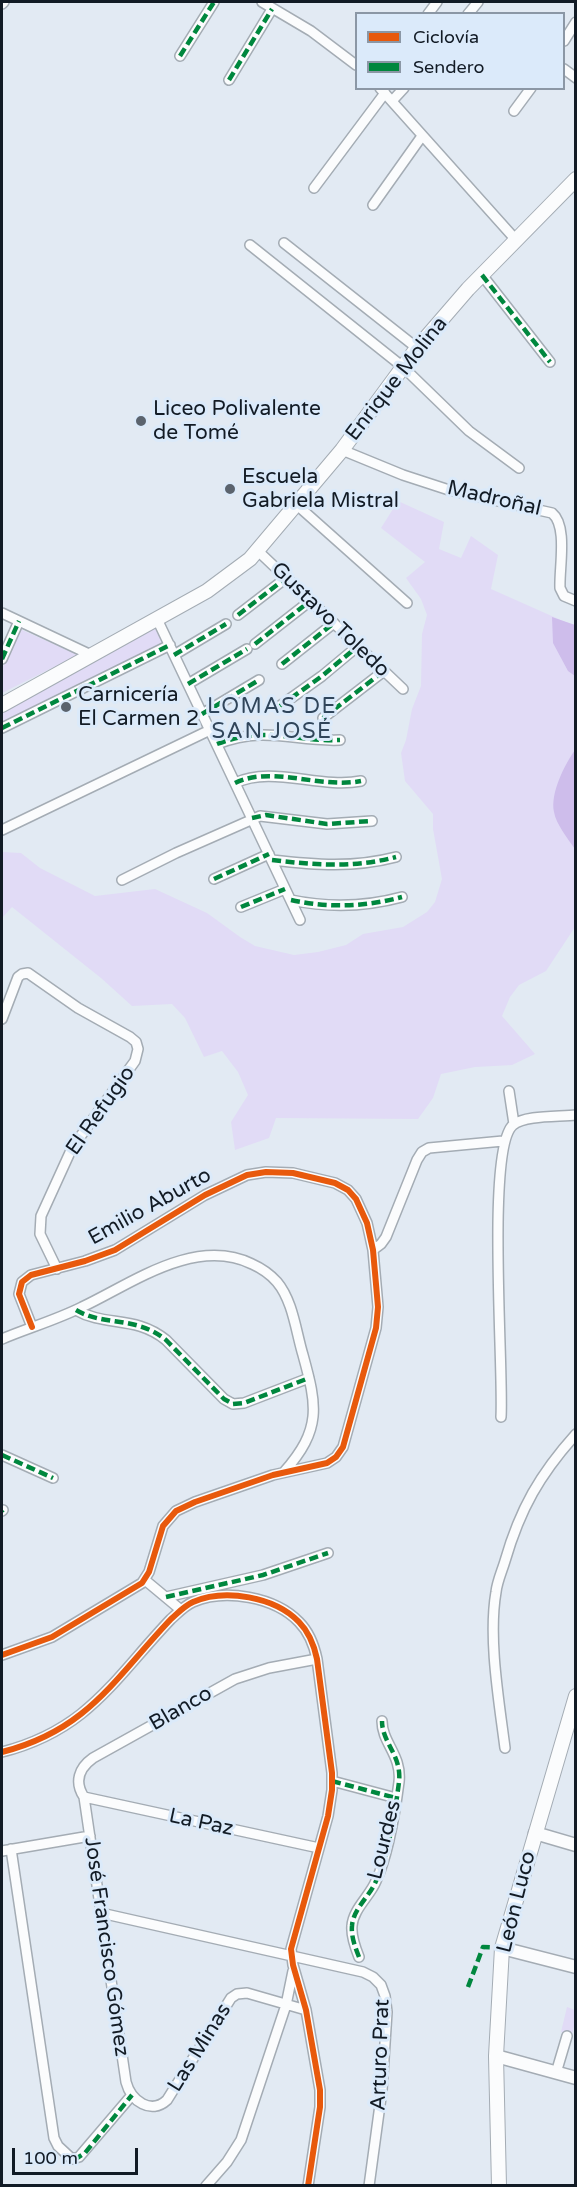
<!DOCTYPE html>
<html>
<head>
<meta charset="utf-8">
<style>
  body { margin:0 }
  #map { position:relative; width:577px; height:2187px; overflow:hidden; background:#e2eaf3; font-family:"Varela Round",sans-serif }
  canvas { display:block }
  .frame { position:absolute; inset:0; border:3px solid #121b25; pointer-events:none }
  .legend { position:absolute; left:355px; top:12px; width:210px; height:78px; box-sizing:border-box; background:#dbeafa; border:2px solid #8b97a5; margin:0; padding:8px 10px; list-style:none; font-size:18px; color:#121b25 }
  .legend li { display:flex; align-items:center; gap:12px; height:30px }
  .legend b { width:30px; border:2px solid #8b97a5 }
  .scale { position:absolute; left:12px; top:2148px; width:126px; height:27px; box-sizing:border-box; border:3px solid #121b25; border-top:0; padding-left:8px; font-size:18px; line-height:21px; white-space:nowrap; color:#121b25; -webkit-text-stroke:4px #dbeafa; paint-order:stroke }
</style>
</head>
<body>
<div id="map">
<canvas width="577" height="2187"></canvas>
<div class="frame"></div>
<ul class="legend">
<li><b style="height:8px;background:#e8590c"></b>Ciclovía</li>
<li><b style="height:8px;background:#00873e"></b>Sendero</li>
</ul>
<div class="scale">100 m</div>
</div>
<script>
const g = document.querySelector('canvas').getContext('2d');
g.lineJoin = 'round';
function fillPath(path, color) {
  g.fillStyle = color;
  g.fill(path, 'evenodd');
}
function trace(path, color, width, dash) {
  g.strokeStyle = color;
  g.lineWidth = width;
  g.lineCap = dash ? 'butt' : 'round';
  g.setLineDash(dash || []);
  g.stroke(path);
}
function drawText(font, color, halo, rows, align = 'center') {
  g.font = font + ' "Varela Round",sans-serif';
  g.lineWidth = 6;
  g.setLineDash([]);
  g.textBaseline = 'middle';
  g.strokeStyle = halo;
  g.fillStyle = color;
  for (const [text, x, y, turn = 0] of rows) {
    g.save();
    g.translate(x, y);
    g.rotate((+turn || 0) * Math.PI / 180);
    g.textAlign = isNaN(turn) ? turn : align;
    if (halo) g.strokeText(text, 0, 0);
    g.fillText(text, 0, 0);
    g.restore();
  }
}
fillPath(new Path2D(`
  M398 501 444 522 439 549 461 558 471 536 498 555 491 589 563 621 575 625V927L546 971 519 985 510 997 502 1016 535 1054 512 1065 475 1067 441 1074 433 1098 418 1119 276 1118 269 1138 235 1150 231 1122 248 1095 238 1072 222 1051 204 1057 185 1018 172 1004 132 1006 101 978 12 907 2 918V852L21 853 40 868 95 896 155 889 207 913 240 937 255 946 294 955 318 952 346 945 363 934 403 927 427 912 435 902 442 879 433 829V814L405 781 401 753 406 740 412 709 421 686 422 634 427 615 421 599 406 578 425 562 381 528Z
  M20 629 78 655 2 693V669Z
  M151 629 158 630 163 641 162 647 2 726V711Z
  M567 2007 575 2010V2022L572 2035 561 2032Z`), '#e1dbf6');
fillPath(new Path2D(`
  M552 617 575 625V676L568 671 553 643Z
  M575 750V849C568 839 556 824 554 812 550 793 565 764 575 750Z`), '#cebdeb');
const minor = new Path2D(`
  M262 2 311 31 356 65
  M2 4 4 2
  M428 14 437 2
  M468 14 478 2
  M564 41 576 22
  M180 56 214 2
  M564 69 576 78
  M229 80 272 9
  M380 88 516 240
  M392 101 404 88
  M514 111 531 88
  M314 188 385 93
  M373 205 422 136
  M284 243 417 348
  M250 245 403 367 469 431 519 468
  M482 275 550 362
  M342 450 403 475 449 490 552 513C568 526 559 568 560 588L564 596 576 601
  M297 505 407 603
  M258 551 403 689
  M2 613 91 655
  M238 615 286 578
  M157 619 300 920
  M255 644 310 601
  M174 655 226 624
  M2 659 19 621
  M282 664 334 623
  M188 684 247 649
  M280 706 322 676 358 646
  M202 714 259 680
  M323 718 384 671
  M2 728 170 645
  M217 744C267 725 293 742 340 740
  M235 783C272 765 319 789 361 781
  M2 830 210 730
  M272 860C315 865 354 868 396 857
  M214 879 269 854
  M122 880 176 853 260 816 327 824 372 821
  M291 900C329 908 365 907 402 897
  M241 907 285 889
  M2 1019 18 977 22 974 28 973 78 1008 130 1037 136 1042 138 1049 135 1061 72 1148 41 1216 40 1234 57 1269
  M509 1091 514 1124
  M373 1250 381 1244 386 1237 417 1160 422 1152 429 1148 503 1141
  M76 1310C105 1327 135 1315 166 1340L224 1399 233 1404 244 1403 309 1378
  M2 1339C28 1328 56 1320 82 1307 131 1284 195 1236 252 1264 261 1268 270 1274 277 1282 293 1301 296 1332 303 1355 317 1406 322 1429 284 1472
  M501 1417C504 1370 486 1148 513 1125 525 1115 559 1117 576 1115
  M2 1455 53 1478
  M2 1511 3 1510
  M145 1580 181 1610
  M166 1597 263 1575 328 1553
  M2 1655 52 1637 142 1583 149 1572 163 1526 176 1511 195 1502 273 1475 327 1463 336 1457 343 1447 376 1328 378 1307 373 1250 367 1223 356 1199 348 1190 335 1183 293 1173 266 1172 247 1175 205 1195 115 1250 85 1261 31 1275 22 1282 19 1294 32 1327
  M505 1748C499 1701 488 1638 496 1592 497 1582 502 1571 505 1561 520 1509 540 1474 576 1434
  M2 1752C88 1730 114 1679 171 1619 178 1613 184 1606 193 1602 225 1588 275 1597 299 1622 309 1632 314 1645 317 1659L332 1773V1790L328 1816 291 1949 293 1965 306 2010 320 2090V2107L308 2186
  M332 1781 396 1798
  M84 1797 319 1848
  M11 1849 54 2138 58 2146 72 2159 79 2157 132 2095
  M2 1851 90 1836
  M101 1913 363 1972 373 1977 381 1985 385 1996 387 2012 382 2090 369 2186
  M359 1957C355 1947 351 1936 352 1926 353 1909 370 1896 376 1881 389 1853 395 1813 399 1782 402 1755 382 1743 382 1721
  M306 2010 247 1993 237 1994 231 1998 167 2100C151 2115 131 2101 126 2082L84 1797C74 1782 79 1768 93 1758L235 1679 269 1668 317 1659
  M556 2073 567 2036
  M206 2186 227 2162 241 2140 286 2005 293 1971`);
const tertiary = new Path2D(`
  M535 1833 576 1845
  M502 1948 576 1967
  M496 2056 576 2078`);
const secondary = new Path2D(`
  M2 705 207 591 250 559 342 450 417 348 468 289 576 179
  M499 2186 496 2056 502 1948 576 1696`);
trace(minor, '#a4acb4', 12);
trace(tertiary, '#a4acb4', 15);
trace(secondary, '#a4acb4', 16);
trace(minor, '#fbfcfd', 9);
trace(tertiary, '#fbfcfd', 12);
trace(secondary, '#fbfcfd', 14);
trace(new Path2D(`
  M180 56 214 2
  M229 80 272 9
  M482 275 550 362
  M238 615 286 578
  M255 644 310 601
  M174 655 226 624
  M2 659 19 621
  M282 664 334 623
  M188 684 247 649
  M280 706 322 676 358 646
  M202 714 259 680
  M323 718 384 671
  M2 728 170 645
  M217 744C267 725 293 742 340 740
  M235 783C272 765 319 789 361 781
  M252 818 266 815 327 824 372 821
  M272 860C315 865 354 868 396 857
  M214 879 269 854
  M291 900C329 908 365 907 402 897
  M241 907 285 889
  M76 1310C105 1327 135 1315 166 1340L224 1399 233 1404 244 1403 309 1378
  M2 1455 53 1478
  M2 1511 3 1510
  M166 1597 263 1575 328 1553
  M332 1781 396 1798
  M359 1957C355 1947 351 1936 352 1926 353 1909 370 1896 376 1881 389 1853 395 1813 399 1782 402 1755 382 1743 382 1721
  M468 1987 483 1947 502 1948
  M74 2160 85 2153 132 2095`), '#00873e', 4.5, [9, 4.5]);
trace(new Path2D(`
  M2 1655 52 1637 142 1583 149 1572 163 1526 176 1511 195 1502 273 1475 327 1463 336 1457 343 1447 376 1328 378 1307 373 1250 367 1223 356 1199 348 1190 335 1183 293 1173 266 1172 247 1175 205 1195 115 1250 85 1261 31 1275 22 1282 19 1294 32 1327
  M2 1752C88 1730 114 1679 171 1619 178 1613 184 1606 193 1602 225 1588 275 1597 299 1622 309 1632 314 1645 317 1659L332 1773V1790L328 1816 291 1949 293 1965 306 2010 320 2090V2107L308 2186`), '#e8590c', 6);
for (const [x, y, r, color] of [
  [141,421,6,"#5b636d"],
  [230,489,6,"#5b636d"],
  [66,707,6,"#5b636d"]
]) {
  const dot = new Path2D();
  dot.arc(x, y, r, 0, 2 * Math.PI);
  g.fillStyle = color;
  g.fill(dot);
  trace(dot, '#dbeafa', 2);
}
drawText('21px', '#121b25', '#dbeafa', [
  ["Enrique Molina",397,379,-52],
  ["Madroñal",494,499,13],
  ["Gustavo Toledo",330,620,44],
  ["El Refugio",101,1111,-55],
  ["Emilio Aburto",150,1207,-29],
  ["Blanco",181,1709,-30],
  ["La Paz",201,1823,12],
  ["Lourdes",385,1840,-76],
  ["León Luco",517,1902,-76],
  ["José Francisco Gómez",106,1947,82],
  ["Las Minas",200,2048,-58],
  ["Arturo Prat",381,2055,-88]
]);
drawText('21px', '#121b25', '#dbeafa', [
  ["Liceo Polivalente",153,409],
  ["de Tomé",153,433],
  ["Escuela",242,477],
  ["Gabriela Mistral",242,501],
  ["Carnicería",78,695],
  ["El Carmen 2",78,719]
], 'left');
g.letterSpacing = '1.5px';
drawText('22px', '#30455a', '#dbeafa', [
  ["LOMAS DE",272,707],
  ["SAN JOSÉ",272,732]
]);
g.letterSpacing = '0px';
</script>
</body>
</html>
